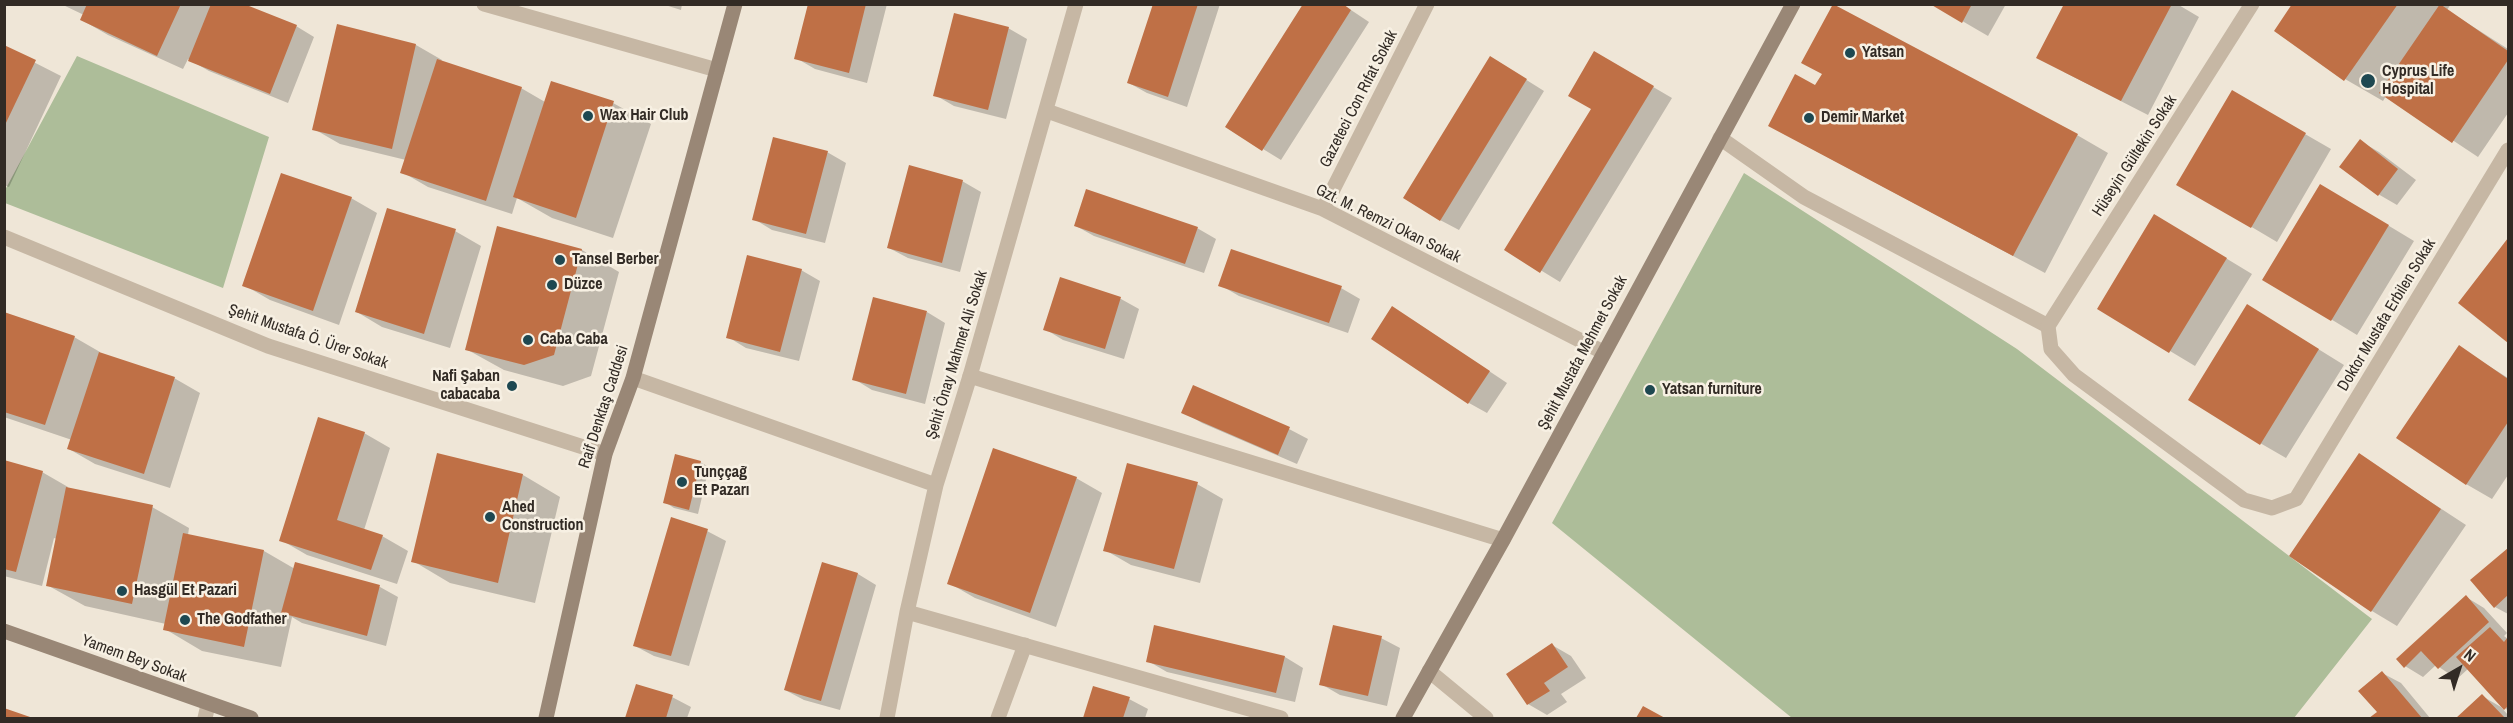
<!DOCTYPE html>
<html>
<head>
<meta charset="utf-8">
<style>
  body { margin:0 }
  #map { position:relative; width:2513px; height:723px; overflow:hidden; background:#efe6d7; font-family:"Archivo Narrow",sans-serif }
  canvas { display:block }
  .frame { position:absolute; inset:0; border:6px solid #322b25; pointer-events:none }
  .north { position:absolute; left:2429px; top:639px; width:60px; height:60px; -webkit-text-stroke:4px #f7f0e3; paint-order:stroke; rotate:39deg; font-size:16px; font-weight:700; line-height:24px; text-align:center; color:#322b25 }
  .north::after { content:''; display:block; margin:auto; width:21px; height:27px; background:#322b25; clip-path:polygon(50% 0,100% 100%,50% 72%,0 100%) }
</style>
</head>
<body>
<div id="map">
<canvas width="2513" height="723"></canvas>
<div class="frame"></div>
<div class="north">N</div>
</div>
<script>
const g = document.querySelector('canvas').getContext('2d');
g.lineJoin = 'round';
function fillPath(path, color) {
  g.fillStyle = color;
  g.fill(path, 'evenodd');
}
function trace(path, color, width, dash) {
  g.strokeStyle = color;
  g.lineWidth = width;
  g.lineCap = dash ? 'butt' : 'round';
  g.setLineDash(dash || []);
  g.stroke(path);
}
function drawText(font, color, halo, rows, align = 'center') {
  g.font = font + ' "Archivo Narrow",sans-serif';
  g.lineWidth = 5;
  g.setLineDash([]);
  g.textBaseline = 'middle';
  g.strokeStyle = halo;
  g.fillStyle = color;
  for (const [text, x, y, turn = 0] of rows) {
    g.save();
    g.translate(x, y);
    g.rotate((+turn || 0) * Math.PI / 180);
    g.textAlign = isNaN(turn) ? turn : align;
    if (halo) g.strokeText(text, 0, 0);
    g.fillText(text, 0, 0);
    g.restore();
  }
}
fillPath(new Path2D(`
  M77 56 269 137 223 288 5 203V190Z
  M1744 173 2017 349 2372 619 2294 718H1792L1552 523Z`), '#adbd99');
fillPath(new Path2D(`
  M61 4H240L296 26 314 37 288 103 209 71 188 59 183 69 108 35 82 20 84 15Z
  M662 4H682L681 10Z
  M810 4H887L867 83 815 69 796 58Z
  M1154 4H1220L1187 107 1147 93 1129 83Z
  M1342 4 1369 22 1281 160 1263 149Z
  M1933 4H2006L1988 36Z
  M2065 4H2177L2199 17 2148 115 2064 72Z
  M2294 4H2451L2447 10 2508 49V113L2478 157 2386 96 2383 101 2345 79 2276 30Z
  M338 26 416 45 442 60 441 62 521 88 545 102 613 103 651 124 613 238 552 218 517 198 512 214 428 187 402 172 406 160 340 144 314 129Z
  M1008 28 1027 39 1006 119 954 106 935 95Z
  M4 47 61 76 9 187 4 185Z
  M1595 53 1672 98 1560 282 1506 249 1593 108Z
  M1509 69 1544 91 1459 230 1440 220Z
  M1816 87 2077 135 2108 153 2045 273 1801 143Z
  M2232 92 2331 149 2277 242 2179 184Z
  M2360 141 2379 152 2416 180 2397 205 2378 194Z
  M827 152 846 163 825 243 772 230 754 219Z
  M962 181 981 192 960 272 908 258 889 248Z
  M351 198 377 213 339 325 270 300 244 285Z
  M2346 200 2414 241 2357 335 2265 279Z
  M1076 226 1197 228 1216 239 1204 273 1094 236Z
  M455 231 481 246 450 348 382 327 357 312Z
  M2181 231 2252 274 2195 366 2170 351Z
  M2508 241V341L2460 303Z
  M582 250 619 272 591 376 563 386 504 370 466 349Z
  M801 270 820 281 799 361 746 348 728 337Z
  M1061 279 1121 299 1139 309 1124 359 1063 340 1045 329Z
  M1220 285 1341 288 1360 299 1348 333 1239 296Z
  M927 312 945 323 925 404 872 390 854 379Z
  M4 314 74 337 100 352 99 354 174 378 200 393 170 488 95 464 69 449 72 440 4 417Z
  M1411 319 1507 383 1487 413 1469 403Z
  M2273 321 2344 365 2286 458 2260 443Z
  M2459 347 2508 378V475L2492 499 2466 484Z
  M1194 387 1289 429 1308 439 1297 464 1202 423 1183 412Z
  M364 433 390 448 364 530 382 536 408 551 397 584 307 555 281 540Z
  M438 455 523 475 560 497 535 603 450 583 413 561Z
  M2359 455 2466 525 2397 626 2372 611Z
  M4 462 42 472 68 487 67 489 152 507 189 528 188 535 264 551 295 569 380 587 398 597 386 646 302 623 292 617 281 667 202 651 165 629 166 624 85 606 47 585 57 539 54 538 42 586 4 576Z
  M700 462 709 467 698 514 674 508 665 502Z
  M1076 478 1102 493 1056 627 975 598 949 583Z
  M1197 484 1223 499 1200 583 1131 565 1105 550Z
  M707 531 726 541 689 666 654 656 635 646Z
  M2508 549V614L2495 607Z
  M822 564 858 574 876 585 840 710 804 700 785 690Z
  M2466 597 2484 608 2507 633 2504 636 2508 639V711L2469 668 2457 679 2436 665 2423 677 2405 666Z
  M1381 638 1400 648 1387 706 1340 695 1321 684Z
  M1552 645 1571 656 1586 678 1561 694 1567 702 1547 715 1528 704Z
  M1285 657 1303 668 1295 702 1167 672 1148 661Z
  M2382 673 2401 683 2430 718H2372L2379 712Z
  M637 686 672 697 691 707 687 718H627Z
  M1094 688 1129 699 1148 709 1145 718H1085Z
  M2482 696 2501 707 2508 715V718H2458Z`), '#0003');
fillPath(new Path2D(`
  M87 4H181L157 56 80 20Z
  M211 4H244L297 25 270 94 188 61Z
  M808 4H866L849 73 794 59Z
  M1153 4H1198L1168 97 1127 83Z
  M1303 4H1343L1351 10 1262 151 1225 127Z
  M1833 4 2078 134 2013 256 1768 126 1795 74 1815 85 1822 74 1801 63Z
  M1930 4H1972L1962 23Z
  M2064 4H2172L2121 101 2036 58Z
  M2292 4H2398L2344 81 2274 31Z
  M2440 4 2508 51V60L2452 143 2379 93Z
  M954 13 1009 27 988 110 933 96Z
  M337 24 416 44 392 149 312 130Z
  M4 45 36 60 4 127Z
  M1594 51 1654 86 1540 273 1504 250 1591 109 1568 96Z
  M1490 56 1527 79 1440 221 1403 198Z
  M437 59 522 87 486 201 400 173Z
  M551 81 614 101 576 218 513 197Z
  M2232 90 2306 133 2251 228 2176 185Z
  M773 137 828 151 806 234 752 220Z
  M2360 139 2398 169 2378 196 2339 167Z
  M909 165 963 180 942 263 887 248Z
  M281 173 352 197 313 311 242 286Z
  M2320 184 2389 225 2331 321 2262 280Z
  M1086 189 1198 227 1185 264 1074 226Z
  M387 208 456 229 424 334 355 312Z
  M2154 214 2227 258 2169 353 2097 309Z
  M497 226 582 249 554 355 524 365 465 350Z
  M2508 238V343L2458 303Z
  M1231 249 1342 286 1329 323 1218 286Z
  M747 255 802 269 780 352 726 338Z
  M1060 277 1121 297 1105 349 1043 330Z
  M873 297 927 311 906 394 852 380Z
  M2247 304 2319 349 2260 445 2188 400Z
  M1392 306 1490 371 1468 404 1371 339Z
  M4 312 75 336 45 425 4 412Z
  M2459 345 2508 379V422L2466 485 2396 438Z
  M99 352 175 377 144 474 67 449Z
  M1193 385 1290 427 1278 455 1181 413Z
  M318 417 365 432 337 520 383 535 371 570 279 541Z
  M993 448 1077 477 1030 613 947 584Z
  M437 453 523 474 498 583 411 562Z
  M2359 453 2441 509 2371 612 2289 556Z
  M675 454 701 461 689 510 663 503Z
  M4 460 43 471 16 572 4 569Z
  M1127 463 1198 482 1174 569 1103 551Z
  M66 487 153 505 132 604 46 586Z
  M671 517 708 529 671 656 633 646Z
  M183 533 264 550 244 647 163 630Z
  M2508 548V595L2494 608 2470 580Z
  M295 562 380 585 367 636 281 613Z
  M822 562 858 573 821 701 784 690Z
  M2466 595 2489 622 2438 669 2421 651 2404 668 2396 659Z
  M1154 625 1285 656 1276 693 1146 662Z
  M1333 625 1382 636 1368 696 1319 685Z
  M2490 627 2504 642 2508 637V706L2504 710 2456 657Z
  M1552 643 1568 667 1544 683 1550 691 1527 705 1506 674Z
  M2382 671 2422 718H2369L2377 712 2358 691Z
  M636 684 673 695 666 718H625Z
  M1093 686 1130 697 1123 718H1083Z
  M2482 694 2505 718H2456Z
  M1643 706 1665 718H1636Z
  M4 708 33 718H4Z`), '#bf7046');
trace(new Path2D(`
  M1720 138 1804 197 2048 326
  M970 376 1503 540
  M1429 671 1486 718
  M998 718 1025 645`), '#c6b7a4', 15);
trace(new Path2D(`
  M484 4 717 70
  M2252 4 2048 326 2051 349 2074 375 2244 500 2272 508 2296 499 2508 150
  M1047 111 1323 209 1603 352
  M1323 209 1427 4
  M4 237 268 346 605 454
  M633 378 936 485
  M907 612 1281 718
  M205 718 208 705
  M887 718 907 612 936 485 970 376 1076 4`), '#c6b7a4', 15);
trace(new Path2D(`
  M4 631 251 718
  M546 718 605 454 633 378 735 4
  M1403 718 1503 540 1793 4`), '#998776', 15);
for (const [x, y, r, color] of [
  [1850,53,6,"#1e4851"],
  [2368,81,8,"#1e4851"],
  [588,116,6,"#1e4851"],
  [1809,118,6,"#1e4851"],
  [560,260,6,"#1e4851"],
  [552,285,6,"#1e4851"],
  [528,340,6,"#1e4851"],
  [512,386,6,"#1e4851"],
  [1650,390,6,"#1e4851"],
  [682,482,6,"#1e4851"],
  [490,517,6,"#1e4851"],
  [122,591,6,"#1e4851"],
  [185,620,6,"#1e4851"]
]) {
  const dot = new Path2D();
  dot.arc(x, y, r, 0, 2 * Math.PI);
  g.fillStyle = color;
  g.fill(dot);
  trace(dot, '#f7f0e3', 2);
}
drawText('bold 16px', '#322b25', '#f7f0e3', [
  ["Yatsan",1862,53],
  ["Cyprus Life",2382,72],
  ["Hospital",2382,90],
  ["Wax Hair Club",600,116],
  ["Demir Market",1821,118],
  ["Tansel Berber",572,260],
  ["Düzce",564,285],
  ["Caba Caba",540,340],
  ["Nafi Şaban",500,377,"right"],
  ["cabacaba",500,395,"right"],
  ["Yatsan furniture",1662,390],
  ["Tunççağ",694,473],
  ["Et Pazarı",694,491],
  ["Ahed",502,508],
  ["Construction",502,526],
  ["Hasgül Et Pazari",134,591],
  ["The Godfather",197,620]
], 'left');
drawText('16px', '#322b25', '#f7f0e3', [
  ["Gazeteci Con Rıfat Sokak",1359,99,-63],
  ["Hüseyin Gültekin Sokak",2135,156,-57],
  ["Gzt. M. Remzi Okan Sokak",1388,224,26],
  ["Doktor Mustafa Erbilen Sokak",2387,315,-59],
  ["Şehit Mustafa Ö. Ürer Sokak",308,337,19],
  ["Şehit Mustafa Mehmet Sokak",1583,353,-62],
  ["Şehit Önay Mahmet Ali Sokak",957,355,-73],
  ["Raif Denktaş Caddesi",604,407,-72],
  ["Yamem Bey Sokak",134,659,20]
]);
</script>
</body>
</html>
